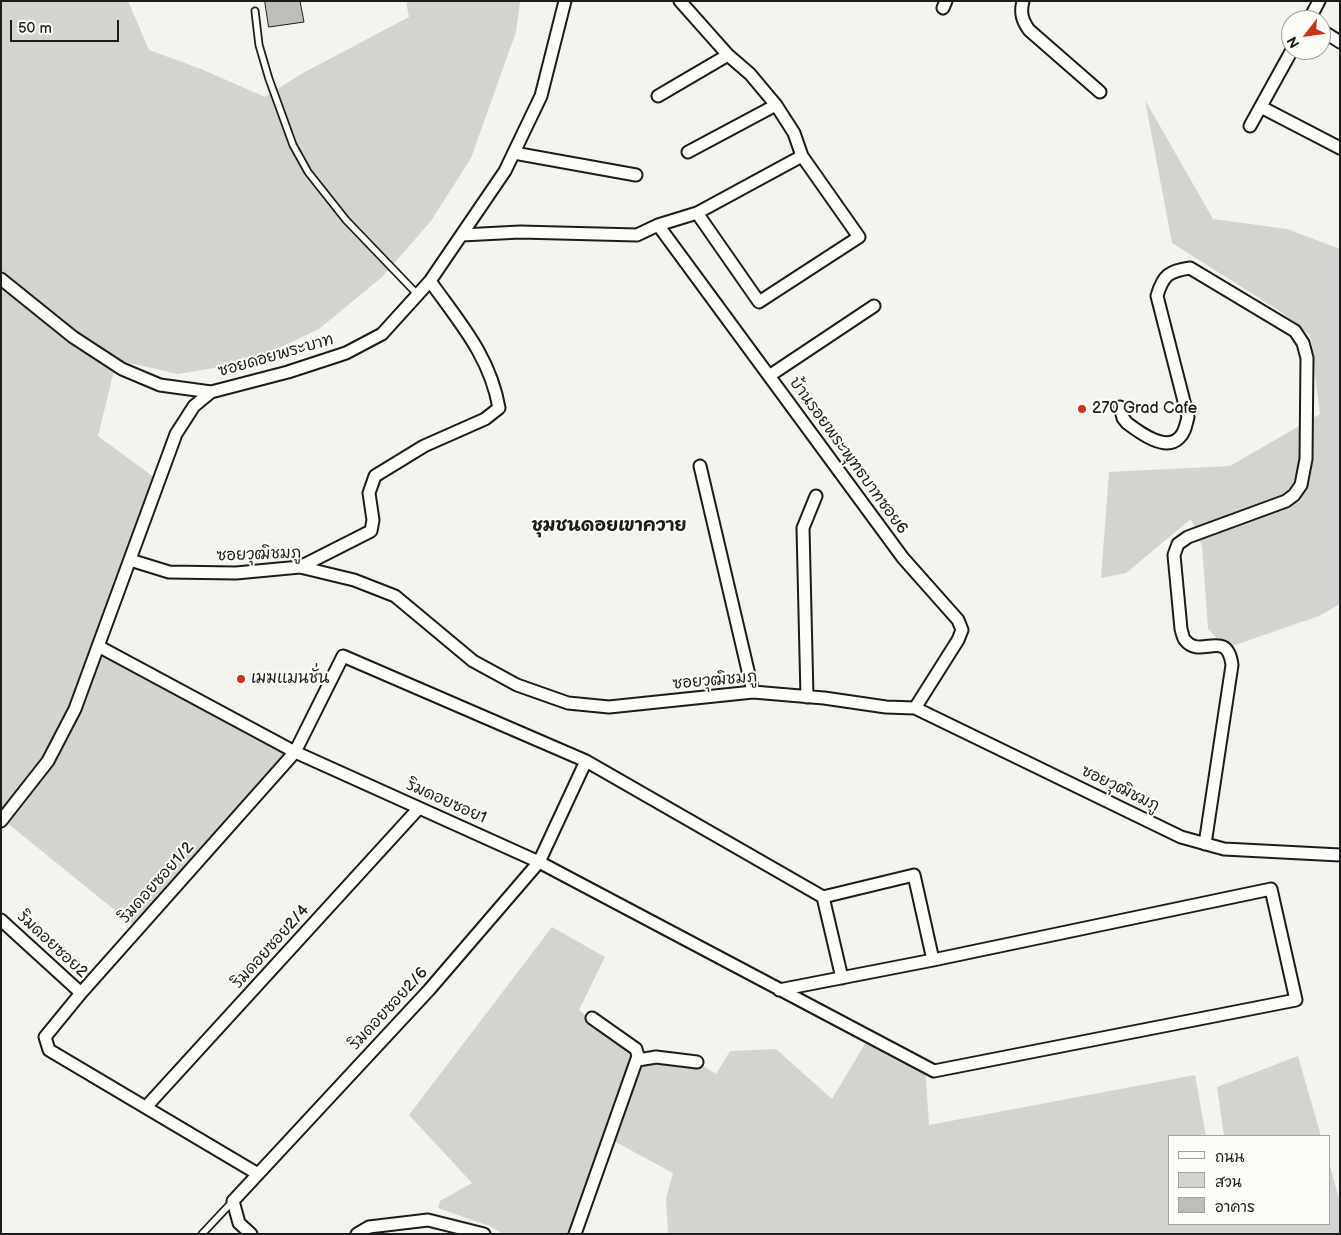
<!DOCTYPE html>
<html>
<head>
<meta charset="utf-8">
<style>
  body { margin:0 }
  #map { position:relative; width:1341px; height:1235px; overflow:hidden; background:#f4f3ee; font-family:"Balsamiq Sans","Playpen Sans Thai",sans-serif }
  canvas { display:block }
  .frame { position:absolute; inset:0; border:2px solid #1c1c1c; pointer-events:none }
  .legend { position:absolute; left:1168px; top:1135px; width:162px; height:90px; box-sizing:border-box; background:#fdfcf7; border:1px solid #a3a29f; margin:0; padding:6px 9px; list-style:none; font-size:15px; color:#1c1c1c }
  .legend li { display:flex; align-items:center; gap:10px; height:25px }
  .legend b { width:25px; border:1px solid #a3a29f }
  .north { position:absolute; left:1281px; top:10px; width:50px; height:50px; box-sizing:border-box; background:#fdfcf7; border:1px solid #a3a29f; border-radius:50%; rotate:240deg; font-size:14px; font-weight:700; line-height:20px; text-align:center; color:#1c1c1c }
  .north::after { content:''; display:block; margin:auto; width:18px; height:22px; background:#c8321e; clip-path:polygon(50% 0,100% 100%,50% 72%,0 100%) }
  .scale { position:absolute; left:10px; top:20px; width:109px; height:22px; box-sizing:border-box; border:2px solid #1c1c1c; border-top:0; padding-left:6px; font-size:15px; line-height:18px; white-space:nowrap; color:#1c1c1c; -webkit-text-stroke:4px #fdfcf7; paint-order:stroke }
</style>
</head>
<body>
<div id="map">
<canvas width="1341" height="1235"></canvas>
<div class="frame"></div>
<ul class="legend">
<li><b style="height:6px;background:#fdfcf7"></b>ถนน</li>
<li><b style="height:14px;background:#d4d3cf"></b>สวน</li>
<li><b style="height:14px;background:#bebdba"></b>อาคาร</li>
</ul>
<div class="north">N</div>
<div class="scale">50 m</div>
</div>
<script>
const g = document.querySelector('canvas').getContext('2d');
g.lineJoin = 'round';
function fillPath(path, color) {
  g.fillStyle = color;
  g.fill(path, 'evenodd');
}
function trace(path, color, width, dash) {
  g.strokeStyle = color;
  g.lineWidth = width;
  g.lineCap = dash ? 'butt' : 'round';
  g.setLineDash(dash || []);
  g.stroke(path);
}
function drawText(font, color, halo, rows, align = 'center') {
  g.font = font + ' "Balsamiq Sans","Playpen Sans Thai",sans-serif';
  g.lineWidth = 4;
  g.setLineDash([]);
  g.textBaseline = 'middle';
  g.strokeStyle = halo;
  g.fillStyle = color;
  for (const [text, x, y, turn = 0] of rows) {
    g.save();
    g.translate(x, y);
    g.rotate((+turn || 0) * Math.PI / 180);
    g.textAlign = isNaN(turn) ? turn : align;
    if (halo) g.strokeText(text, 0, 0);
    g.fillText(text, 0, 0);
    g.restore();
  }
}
fillPath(new Path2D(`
  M1 1H128L149 50 201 69 265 97 301 74 409 17 406 1H520L516 32 471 158 431 221 382 277 319 329 249 362 178 374 99 356 114 370 98 436 159 481 99 646 295 752 138 929 1 818Z
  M1145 100 1213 219 1287 229 1340 249V604L1319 616 1226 648 1208 629 1202 546 1191 519 1126 573 1101 578 1109 472 1230 466 1320 414 1310 335 1278 310 1172 243Z
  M552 927 605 957 579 1010 633 1052 601 1150 569 1234H504L489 1226 438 1208 440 1201 472 1183 409 1115Z
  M869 1037 925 1066 929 1125 1195 1075 1206 1136H1170V1224H1330V1166L1340 1202V1234H668L666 1198 673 1173 610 1139 638 1060 697 1062 716 1074 730 1051 776 1049 832 1099Z
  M1298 1056 1321 1136H1224L1217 1087Z`), '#d4d3cf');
const building = new Path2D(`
  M265 1H300L304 22 269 27Z`);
fillPath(building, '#bebdba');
trace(building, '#1c1c1c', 1);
const lane = new Path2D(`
  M255 11 259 45 269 79 293 145 308 172 346 220 418 295
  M202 1234 233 1201`);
const street = new Path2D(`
  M680 1 728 55 750 74 776 105 794 133 802 156 859 237 759 302 697 213
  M1023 1C1020 13 1022 20 1029 30L1100 92
  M943 8 946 1
  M1309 20 1319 1
  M1321 30 1340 42
  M658 96 728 55
  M1261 107 1340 148
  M1250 126 1292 50
  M688 152 776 105
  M514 153 636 175
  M658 225 903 558 958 620 962 630 958 640 915 708
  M462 235 520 232 637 235 658 225 697 213 802 156
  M1 279 73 337 122 369 160 385 211 392
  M769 376 874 306
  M1120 407 1123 418 1127 423C1139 432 1165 452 1179 438 1185 433 1186 424 1188 417L1157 296C1163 275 1169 271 1190 268L1295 331 1303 343 1307 358 1306 459 1301 485 1294 495 1286 501 1188 537 1178 544 1174 555 1181 629C1182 632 1183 638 1185 640 1200 660 1227 627 1232 665L1205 844
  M700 466 753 692
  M130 560 169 572 236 573 300 567 354 580 395 596 473 661 517 685 568 703 609 707 753 692 824 698 886 707 915 708 1181 837 1224 849 1340 855
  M300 567 371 531 373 520 369 493 375 476 424 446 485 419 499 408C490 356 459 322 430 281
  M98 646 295 752 539 862 934 1071 1296 1000 1271 889 933 960 779 990
  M807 697 803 528 816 496
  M1 821 48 761 75 709 176 434 194 406 211 392 288 372 346 353 382 334 430 281 505 171 541 96 565 1
  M823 897 842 978
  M1 920 81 993
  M638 1060 656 1057 697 1062
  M146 1107 419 808
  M258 1174 49 1050 45 1037 81 993 295 752 343 656 586 761 823 897 914 875 933 960
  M251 1234 239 1223 233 1201 429 990 539 862 586 761
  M357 1234 369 1227 428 1220 484 1234
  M575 1234 638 1056 636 1049 592 1018`);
trace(lane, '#1c1c1c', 9);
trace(street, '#1c1c1c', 15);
trace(lane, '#fdfcf7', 5.5);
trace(street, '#fdfcf7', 11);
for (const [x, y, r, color] of [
  [1082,409,5,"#c8321e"],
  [241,679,5,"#c8321e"]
]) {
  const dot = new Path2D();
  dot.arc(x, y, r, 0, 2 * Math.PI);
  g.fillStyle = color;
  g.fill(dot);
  trace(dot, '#fdfcf7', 2);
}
drawText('16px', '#1c1c1c', '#fdfcf7', [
  ["ซอยดอยพระบาท",276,356,-16],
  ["บ้านรอยพระพุทธบาทซอย6",848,456,54],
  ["ซอยวุฒิชมภู",259,555,-2],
  ["ซอยวุฒิชมภู",715,681,-5],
  ["ซอยวุฒิชมภู",1120,789,26],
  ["ริมดอยซอย1",446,802,24],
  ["ริมดอยซอย1/2",157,883,-48],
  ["ริมดอยซอย2",52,945,43],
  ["ริมดอยซอย2/4",271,947,-48],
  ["ริมดอยซอย2/6",389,1009,-47]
]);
drawText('16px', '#1c1c1c', '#fdfcf7', [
  ["270 Grad Cafe",1092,409],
  ["เมฆแมนชั่น",251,679]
], 'left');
drawText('bold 18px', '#1c1c1c', '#fdfcf7', [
  ["ชุมชนดอยเขาควาย",609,526]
]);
</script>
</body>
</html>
